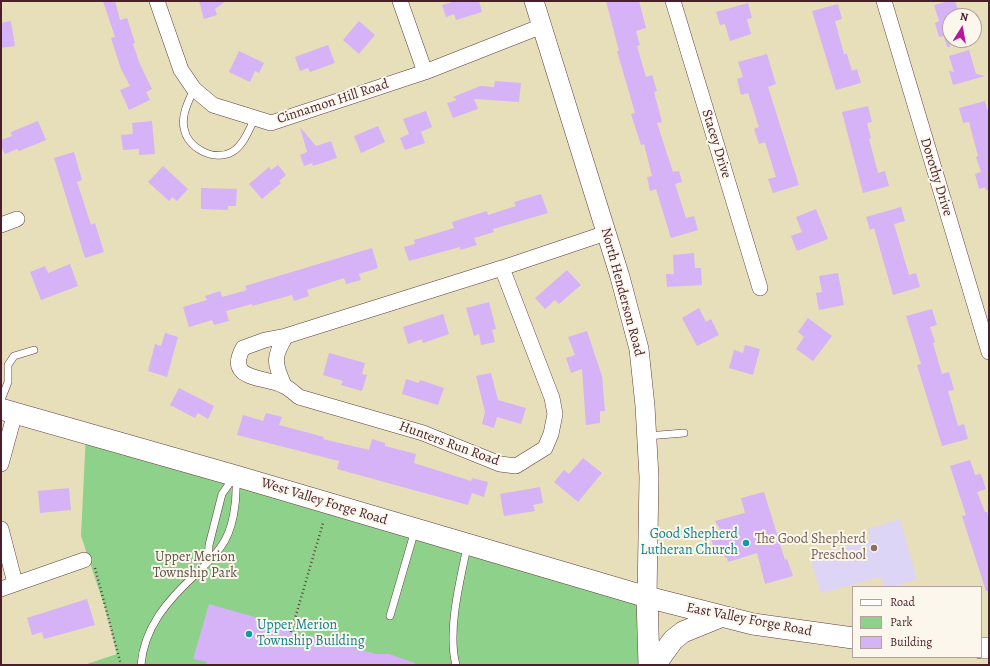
<!DOCTYPE html>
<html>
<head>
<meta charset="utf-8">
<style>
  body { margin:0 }
  #map { position:relative; width:990px; height:666px; overflow:hidden; background:#e7dfb9; font-family:Alegreya,serif }
  canvas { display:block }
  .frame { position:absolute; inset:0; border:2px solid #4a1f2b; pointer-events:none }
  .legend { position:absolute; left:852px; top:586px; width:130px; height:72px; box-sizing:border-box; background:#fbf7ec; border:1px solid #b4a19f; margin:0; padding:5px 7px; list-style:none; font-size:12px; color:#4a1f2b }
  .legend li { display:flex; align-items:center; gap:8px; height:20px }
  .legend b { width:20px; border:1px solid #b4a19f }
  .north { position:absolute; left:942px; top:8px; width:40px; height:40px; box-sizing:border-box; background:#fbf7ec; border:1px solid #b4a19f; border-radius:50%; rotate:11deg; font-size:11px; font-weight:700; line-height:16px; text-align:center; color:#4a1f2b }
  .north::after { content:''; display:block; margin:auto; width:14px; height:18px; background:#b5179e; clip-path:polygon(50% 0,100% 100%,50% 72%,0 100%) }
</style>
</head>
<body>
<div id="map">
<canvas width="990" height="666"></canvas>
<div class="frame"></div>
<ul class="legend">
<li><b style="height:5px;background:#fff"></b>Road</li>
<li><b style="height:11px;background:#8dd18a"></b>Park</li>
<li><b style="height:11px;background:#d6b2f7"></b>Building</li>
</ul>
<div class="north">N</div>
</div>
<script>
const g = document.querySelector('canvas').getContext('2d');
g.lineJoin = 'round';
function fillPath(path, color) {
  g.fillStyle = color;
  g.fill(path, 'evenodd');
}
function trace(path, color, width, dash) {
  g.strokeStyle = color;
  g.lineWidth = width;
  g.lineCap = dash ? 'butt' : 'round';
  g.setLineDash(dash || []);
  g.stroke(path);
}
function drawText(font, color, halo, rows, align = 'center') {
  g.font = font + ' Alegreya,serif';
  g.lineWidth = 4;
  g.setLineDash([]);
  g.textBaseline = 'middle';
  g.strokeStyle = halo;
  g.fillStyle = color;
  for (const [text, x, y, turn = 0] of rows) {
    g.save();
    g.translate(x, y);
    g.rotate((+turn || 0) * Math.PI / 180);
    g.textAlign = isNaN(turn) ? turn : align;
    if (halo) g.strokeText(text, 0, 0);
    g.fillText(text, 0, 0);
    g.restore();
  }
}
fillPath(new Path2D(`
  M900 519 917 579 892 587H884L881 577 821 593 810 557 870 540 868 529Z`), '#ddd5f6');
fillPath(new Path2D(`
  M86 433 647 597 649 665H84L117 654 105 608 81 536Z`), '#8dd18a');
fillPath(new Path2D(`
  M103 1H115L120 20 127 18 135 43 133 44 139 62 152 89 146 92 150 100 129 110 120 90 130 86 121 69 111 38 115 37Z
  M199 1H226L215 9 217 15 204 19Z
  M456 1H479L482 12 456 20 454 14 446 17 442 5Z
  M606 1H639L646 28 636 31 640 45 637 46 646 77 652 75 657 91 654 92 662 122 657 123 673 172 679 171 682 182 675 184 686 218 694 216 698 230 671 238 656 189 650 191 647 177 652 176 644 144 641 145 631 114 635 113 617 51H619Z
  M949 1H955L960 16H950V47H947L944 36 939 37 935 23 939 21 934 5Z
  M748 3 752 18 747 19 751 34 730 41 725 24 720 25 716 12Z
  M838 4 842 19 835 21 844 54H847L852 71 857 69 861 83 836 90 812 11Z
  M11 21 15 46 1 48V23Z
  M359 21 375 35 359 54 343 40Z
  M328 45 335 63 310 72 308 68 300 71 295 57Z
  M969 50 976 74 985 76 953 85 949 71 954 72 949 56Z
  M239 51 264 63 259 73 255 71 250 82 229 72Z
  M767 54 776 84 768 87 799 185 773 193 768 179 776 177 765 142 759 144 754 129 759 127 748 93 741 95 737 79 743 77 738 62Z
  M495 81 521 83 519 102 474 99 478 109 453 118 447 103 457 100 453 97 480 86 494 87Z
  M985 101 989 116V190H986L985 187 979 189 975 174 981 172 976 157 978 156 969 122 963 123 959 108Z
  M868 106 872 122 867 123 871 138 869 139 878 173 885 171 889 186 863 193 842 112Z
  M426 111 432 127 421 132 425 143 405 150 400 138 409 134 403 119Z
  M38 121 46 140 19 151 17 149 5 154 1 146V140L12 136 11 132Z
  M152 121 155 154 139 155V149L123 150 121 135 133 134 132 123Z
  M378 126 385 142 361 153 354 136Z
  M300 127 316 146 331 141 337 158 313 166 312 163 304 166 300 155 307 152Z
  M74 152 82 180 77 182 91 225 95 223 104 252 85 258 54 158Z
  M278 165 286 175 279 181 281 183 262 199 249 184 269 167 271 170Z
  M163 166 188 189 177 201 172 197 169 201 148 182Z
  M201 188 237 189 236 206H228V210L201 209Z
  M541 194 548 213 493 229 494 232 474 238 477 245 460 250V247L409 261 404 247 415 244 414 240 454 228 452 222 487 211 488 215 516 206 514 202Z
  M901 207 905 221 894 224 909 275 916 273 920 287 893 295 874 228 870 230 866 217Z
  M816 209 828 239 797 251 791 236 802 232 796 217Z
  M372 248 378 268 359 274 361 280 346 284 344 278 307 290 309 296 294 301 292 295 252 306V304L226 311 229 321 214 325 212 320 189 327 183 307 207 300 205 296 220 291 222 297 247 290 245 286Z
  M694 253 695 268H701L702 285 667 287 666 274H674L673 255Z
  M70 264 78 286 41 300 30 272 45 266 48 273Z
  M567 270 581 285 559 304 555 300 545 309 535 298Z
  M838 273 844 305 819 310 816 293 822 292 819 276Z
  M489 302 496 329 492 330 495 342 481 345 479 334 474 336 466 308Z
  M699 308 706 322 711 319 719 335 697 346 682 318Z
  M932 309 937 325 930 327 935 342 933 343 942 374 949 372 954 390 948 391 958 426 964 424 968 439 942 446 917 365 921 364 906 316Z
  M443 314 449 334 423 343 422 339 408 344 403 327Z
  M808 318 832 336 813 361 796 349 804 337 798 332Z
  M587 331 602 376 605 411H600V423L586 425 582 369 571 373 566 358 575 355 568 337Z
  M165 333 178 337 167 377 148 371 155 344 161 346Z
  M745 345 760 349 753 375 729 368 734 350 743 353Z
  M329 353 365 363 362 374 367 375 362 391 341 385 343 381 323 375Z
  M491 373 498 400 526 408 521 424 497 417 494 428 482 424 485 412 476 376Z
  M406 379 419 383 420 380 444 388 438 405 402 394Z
  M179 388 214 406 208 419 198 413 195 418 170 405Z
  M266 413 282 417 279 425 324 437 323 439 369 450 372 439 385 443V446L416 454 414 463 471 481 472 478 488 482 484 497 472 493 468 505 337 469 339 461 237 435 243 415 263 421Z
  M583 458 602 473 578 502 554 482 564 470 569 474Z
  M970 460 975 475 981 474 986 489 977 492 985 512H987L989 518V591H986L962 516 966 515 950 466Z
  M540 487 543 503 533 505 535 511 504 516 500 494Z
  M69 488 71 510 40 513 38 491Z
  M764 492 785 560 787 559 793 576 765 584 757 553 728 562 727 558 720 554 716 555 709 532 720 529 715 521 745 513 741 498Z
  M87 599 95 625 44 639 42 632 32 635 27 618Z
  M209 604 272 622 270 626 311 638 312 636 376 654H389L415 663V665H206L207 662 193 659Z`), '#d6b2f7');
const service = new Path2D(`
  M194 89C189 100 181 115 184 128 187 148 214 162 232 152 244 145 249 129 255 118
  M1 400 8 382V365L14 356 34 350
  M647 436 684 433
  M208 562 209 545 222 494 234 477
  M390 616 415 530
  M141 665C144 627 168 600 195 575 203 567 213 558 220 548 234 530 237 500 236 478
  M456 665C447 631 460 581 467 547`);
const minor = new Path2D(`
  M157 1 181 70 194 89 213 105 271 123 425 72 542 26
  M400 1 425 72
  M673 1 760 288
  M884 1 989 352
  M1 225 17 219
  M502 268 552 398 555 414 551 434 545 448 516 466 500 464 423 433 299 397C294 393 289 388 284 386 264 376 225 381 243 348L265 340 286 336Z
  M502 268 606 233
  M284 385C274 363 273 357 286 336
  M1 464 15 413
  M1 529 15 583
  M1 589 84 560`);
const tertiary = new Path2D(`
  M534 1 620 277 639 349 645 406 649 477 647 597`);
const secondary = new Path2D(`
  M1 409 236 476 647 597 753 624 853 638
  M647 597 649 665
  M981 648H989
  M655 665 673 640 683 632 720 617`);
trace(service, '#623c40', 8);
trace(minor, '#623c40', 16);
trace(tertiary, '#623c40', 20);
trace(secondary, '#623c40', 22);
trace(new Path2D(`
  M95 568 121 665
  M291 632 323 523`), '#623c40', 2.5, [1, 3]);
trace(service, '#fff', 7);
trace(minor, '#fff', 15);
trace(tertiary, '#fff', 19);
trace(secondary, '#fff', 21);
for (const [x, y, r, color] of [
  [746,543,4,"#0f9aa8"],
  [874,548,4,"#8d6e63"],
  [249,634,4,"#0f9aa8"]
]) {
  const dot = new Path2D();
  dot.arc(x, y, r, 0, 2 * Math.PI);
  g.fillStyle = color;
  g.fill(dot);
  trace(dot, '#fbf7ec', 1.5);
}
drawText('14px', '#4a1f2b', '#fbf7ec', [
  ["Cinnamon Hill Road",333,102,-18],
  ["Stacey Drive",716,144,73],
  ["Dorothy Drive",936,177,73],
  ["North Henderson Road",622,292,75],
  ["Hunters Run Road",449,444,20],
  ["West Valley Forge Road",324,502,17],
  ["East Valley Forge Road",749,620,11]
]);
drawText('14px', '#0d838f', '#fbf7ec', [
  ["Good Shepherd",738,535],
  ["Lutheran Church",738,551],
  ["Upper Merion",257,626,"left"],
  ["Township Building",257,642,"left"]
], 'right');
drawText('14px', '#785e54', '#fbf7ec', [
  ["The Good Shepherd",866,540],
  ["Preschool",866,556]
], 'right');
drawText('14px', '#5e5448', '#fbf7ec', [
  ["Upper Merion",195,558],
  ["Township Park",195,574]
]);
</script>
</body>
</html>
